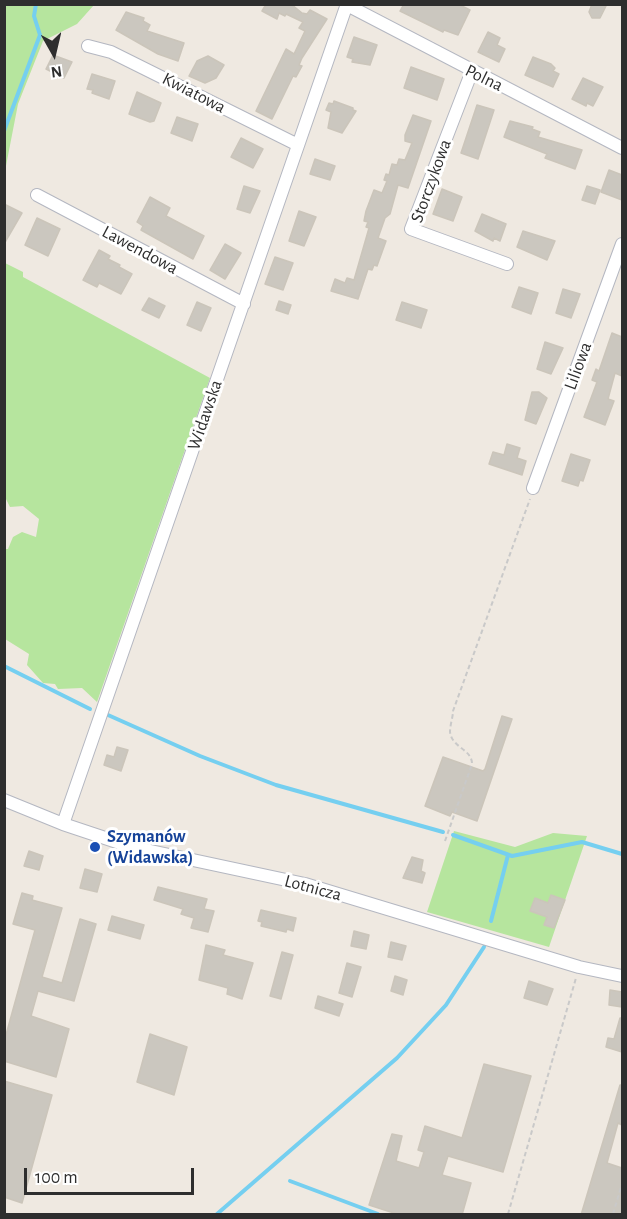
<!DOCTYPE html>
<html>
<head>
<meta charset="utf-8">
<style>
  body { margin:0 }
  #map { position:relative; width:627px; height:1219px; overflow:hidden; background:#efe9e1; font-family:"Alegreya Sans",sans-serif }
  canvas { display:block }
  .frame { position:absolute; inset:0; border:6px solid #2e2e2e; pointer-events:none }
  .north { position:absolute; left:24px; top:24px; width:60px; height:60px; -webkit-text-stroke:4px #fff; paint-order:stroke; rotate:172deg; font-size:16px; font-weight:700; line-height:24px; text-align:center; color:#2e2e2e }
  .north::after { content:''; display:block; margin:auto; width:21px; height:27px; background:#2e2e2e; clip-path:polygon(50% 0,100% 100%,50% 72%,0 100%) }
  .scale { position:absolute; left:24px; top:1168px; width:170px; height:27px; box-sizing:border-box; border:3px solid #2e2e2e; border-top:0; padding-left:8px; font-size:18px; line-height:21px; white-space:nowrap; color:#2e2e2e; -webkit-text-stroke:4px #fff; paint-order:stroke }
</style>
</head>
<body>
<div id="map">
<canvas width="627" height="1219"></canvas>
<div class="frame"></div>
<div class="north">N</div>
<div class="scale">100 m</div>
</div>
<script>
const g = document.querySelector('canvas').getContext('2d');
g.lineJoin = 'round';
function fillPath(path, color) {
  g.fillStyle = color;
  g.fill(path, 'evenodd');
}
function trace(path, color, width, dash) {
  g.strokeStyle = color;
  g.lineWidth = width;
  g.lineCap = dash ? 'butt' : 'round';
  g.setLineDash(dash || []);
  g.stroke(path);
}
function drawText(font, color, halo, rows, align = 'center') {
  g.font = font + ' "Alegreya Sans",sans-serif';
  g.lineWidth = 6;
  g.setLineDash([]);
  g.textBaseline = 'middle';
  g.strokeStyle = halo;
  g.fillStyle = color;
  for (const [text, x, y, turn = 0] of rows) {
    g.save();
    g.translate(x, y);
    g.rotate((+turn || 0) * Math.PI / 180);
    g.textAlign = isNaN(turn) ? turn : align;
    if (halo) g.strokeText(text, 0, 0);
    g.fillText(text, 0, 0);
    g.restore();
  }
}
fillPath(new Path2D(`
  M5 4 94 5 77 24 43 41 18 104 5 171Z
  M5 263 23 272V277L210 378 97 702 82 688 58 689 55 684 43 683 27 665 29 654 5 639V549H8L13 537 22 532 36 537 39 519 23 506 10 507 5 497Z
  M454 831 515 847 553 833 587 836 549 947 427 912Z`), '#b6e59e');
trace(new Path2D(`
  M4 131 40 35 34 16 36 4
  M4 666 90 709
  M108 715 200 756 276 785 443 832
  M453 835 512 856 582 842 622 854
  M491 921 508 855
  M290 1181 378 1214
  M217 1214 397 1058 446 1005 484 947`), '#75cff0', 4);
const building = new Path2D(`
  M262 4H291L302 13 307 14 310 10 327 19 302 58 299 65 302 66 296 77 293 76 272 119 256 111 286 49 294 54 305 31 299 28 303 22 286 14 285 16 279 13 277 19 262 11 265 6Z
  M404 4H458L470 10 458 35 444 30 443 32 400 11Z
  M592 4H607L600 18H592L589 12Z
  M126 12 144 18 143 21 150 25 147 31 184 43 178 61 158 54 116 30Z
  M488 32 500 38 497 45 505 49 499 62 478 52Z
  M354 37 377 45 370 65 352 62 353 59 347 57Z
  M53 55 72 62 64 78 46 69Z
  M208 56 224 65 216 78 205 83 189 76 197 61Z
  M533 57 551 64 555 68 553 71 559 74 553 87 525 75Z
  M411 67 444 79 437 100 404 88Z
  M92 74 115 81 109 99 92 93 93 90 87 89Z
  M583 78 603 87 593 106 587 103 586 106 572 99Z
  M137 92 161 103 154 121 150 122 129 114Z
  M334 101 353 108V110L356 111 342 133 328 128 331 112 326 110 329 103 333 104Z
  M477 105 494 110 478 159 461 153Z
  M413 115 431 121 408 188 398 185 390 214 385 218 378 238 386 241 377 266 374 265 372 270 368 269 358 299 331 291 335 279 345 283 347 278 354 280 369 228 366 227 368 222 364 221 366 211 374 190 382 193 387 181 384 180 386 174 389 175 392 164 397 165 399 159 405 160 412 143 405 141V135Z
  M177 117 198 124 192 141 171 133Z
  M510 121 533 127 532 129 540 132 538 137 582 150 575 169 545 158 547 154 504 137Z
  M241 138 263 149 253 168 231 157Z
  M315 159 335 166 330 180 310 174Z
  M609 170 622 175V200L601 192Z
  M244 186 260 191 250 213 237 209Z
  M587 186 600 190 595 204 582 200Z
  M442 189 462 197 453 221 433 214Z
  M150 197 170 208 166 216 204 236 193 259 141 230 143 226 137 222Z
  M4 204 22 213 4 244Z
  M299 211 316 217 304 246 289 241Z
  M482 214 506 224 500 241 494 238 493 241 475 231Z
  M37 218 60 229 48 256 25 245Z
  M523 231 555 241 547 260 517 247Z
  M225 244 241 253 225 279 210 270Z
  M99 250 110 256 108 259 120 265 119 267 132 274 121 294 99 283 97 287 83 280Z
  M275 257 293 263 283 290 265 284Z
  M519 287 538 293 531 314 512 307Z
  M563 289 580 294 571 318 556 313Z
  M149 298 165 306 159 318 142 310Z
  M279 301 291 305 288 314 276 310Z
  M197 302 211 308 201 331 187 325Z
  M402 302 427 310 421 328 396 320Z
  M612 333 622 337V376L615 373 608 399 614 401 605 425 584 417 597 382 592 380 596 369 599 371Z
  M545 342 563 348 551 374 537 369Z
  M532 392H539L547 398 536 424 525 420Z
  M507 444 520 448 517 458 526 461 522 475 489 464 493 452 504 455Z
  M571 454 590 460 583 481 580 480 578 486 562 481Z
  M502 716 512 719 477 821 452 812 450 816 425 806 443 757 483 771 485 769Z
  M117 747 128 750 121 771 104 765 107 755 114 757Z
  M29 851 43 856 39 870 24 866Z
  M412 857 423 860 421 871 425 873 422 883 403 878Z
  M85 869 102 874 97 892 80 888Z
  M158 887 207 899 204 909 214 911 208 932 191 928 194 918 181 914 183 909 154 900Z
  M22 893 33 896 32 900 62 908 42 977 62 983 80 919 96 924 74 1001 38 991 31 1016 69 1029 56 1077 4 1061V1042L35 930 13 924Z
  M551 895 565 900 554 928 544 925 547 917 530 911 535 898 548 903Z
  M261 910 296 918 293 931 287 929 286 932 261 926 262 922 258 921Z
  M112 916 144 925 140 939 108 930Z
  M354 931 369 935 366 949 351 946Z
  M391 942 406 946 402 960 388 957Z
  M206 945 225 950 223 955 253 963 242 999 227 994 228 988 199 980Z
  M282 952 293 955 281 999 270 996Z
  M347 963 361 967 352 997 339 993Z
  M395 976 407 980 403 995 391 991Z
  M529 981 553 989 547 1005 524 998Z
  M610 990 622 992V1007L609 1005Z
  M318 996 343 1004 339 1016 315 1008Z
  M620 1018H622V1052L606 1047 608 1038 614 1039Z
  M150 1034 187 1047 174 1095 137 1082Z
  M484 1064 531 1076 503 1172 448 1156 442 1175 471 1183 462 1215H400L369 1205 392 1134 402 1136 396 1161 419 1168 424 1152 418 1150 425 1126 462 1138Z
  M4 1081 52 1095 22 1203 4 1197Z
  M620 1085H622V1125L618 1123 607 1163 622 1168V1215H581Z`);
fillPath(building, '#cbc7bf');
trace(building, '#cbc5ba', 1.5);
const minor = new Path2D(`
  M347 5 622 148
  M88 46 111 52 298 145
  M472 71 411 229 507 264
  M37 195 244 304
  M533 488 622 244
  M4 800 63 824 132 847 305 884 579 967 622 976
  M63 824 347 4`);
trace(minor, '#b4b7c1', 14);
trace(new Path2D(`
  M445 841 472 764C472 749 452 748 450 732 450 725 453 717 453 711L530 499
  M508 1214 576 978
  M613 1214 622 1184`), '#c9c9c9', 2, [4.5, 3]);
trace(minor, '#fff', 12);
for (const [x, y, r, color] of [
  [95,847,6,"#1a4fb4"]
]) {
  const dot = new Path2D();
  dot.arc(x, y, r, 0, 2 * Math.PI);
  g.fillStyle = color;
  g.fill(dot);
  trace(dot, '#fff', 2);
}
drawText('18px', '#2e2e2e', '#fff', [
  ["Polna",484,78,26],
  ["Kwiatowa",194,93,27],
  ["Storczykowa",431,181,-70],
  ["Lawendowa",140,250,28],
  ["Liliowa",578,366,-70],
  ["Widawska",205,415,-71],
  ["Lotnicza",313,888,15]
]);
drawText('bold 18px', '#164399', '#fff', [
  ["Szymanów",107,837],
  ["(Widawska)",107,858]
], 'left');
</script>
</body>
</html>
